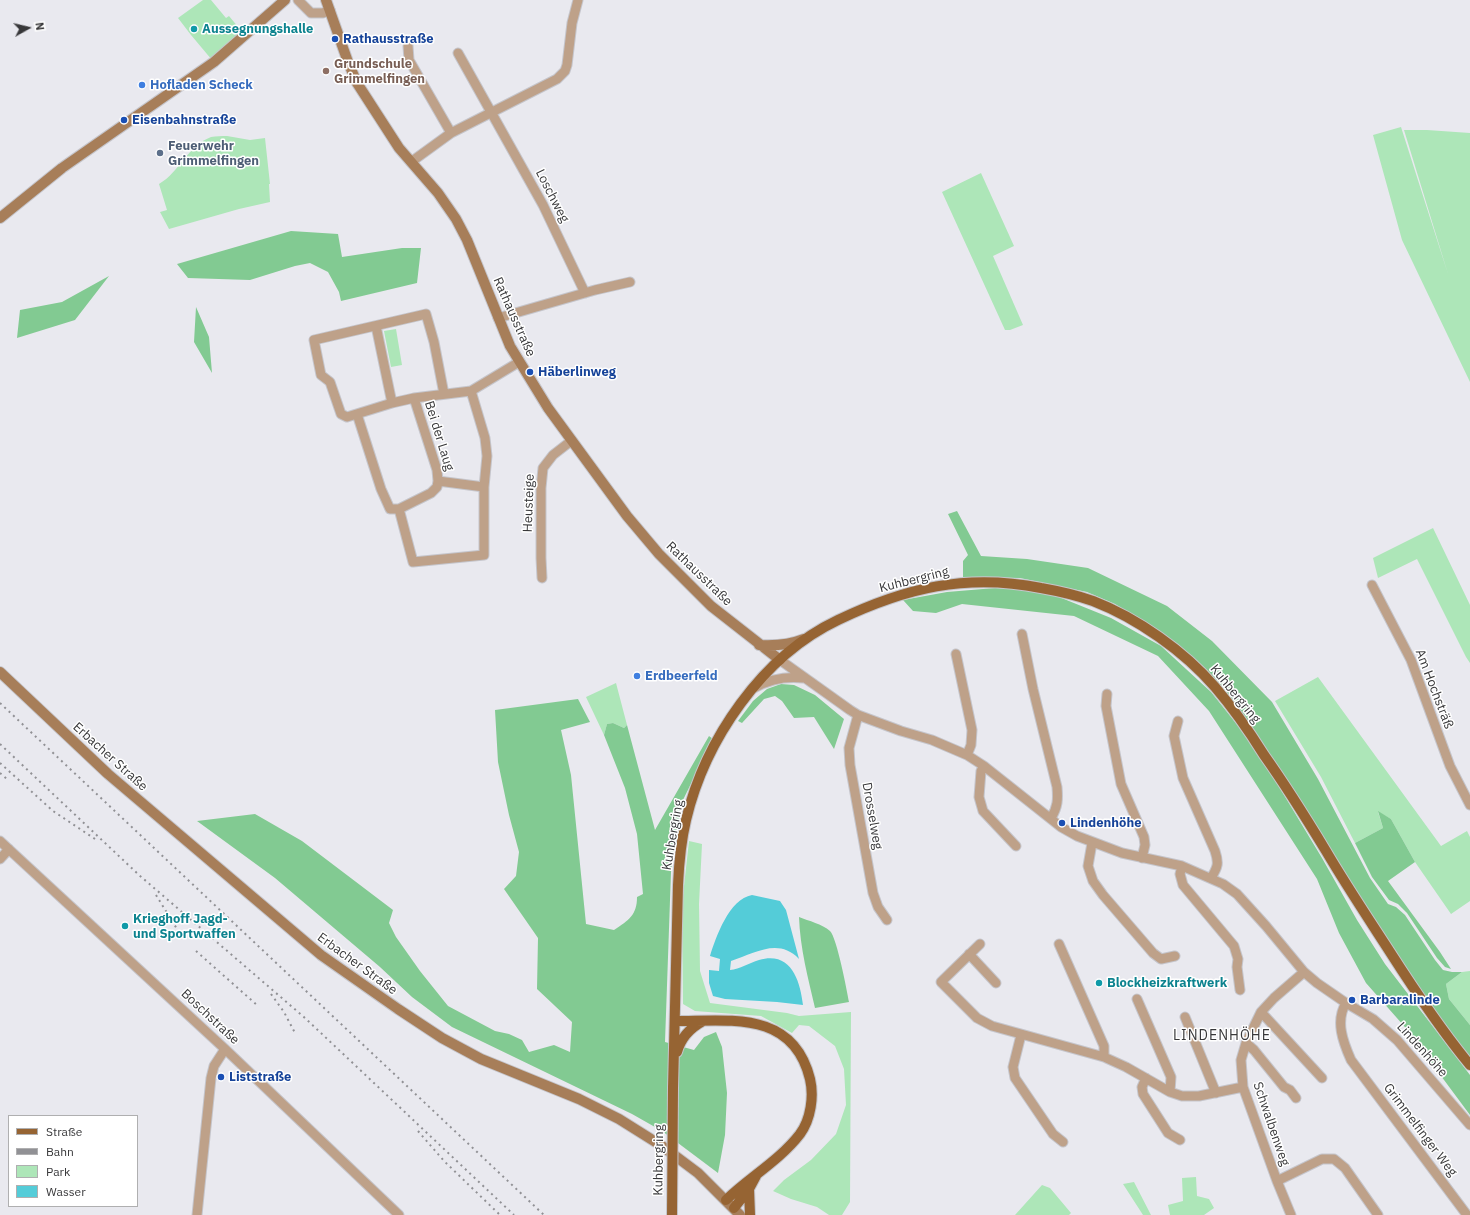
<!DOCTYPE html>
<html>
<head>
<meta charset="utf-8">
<style>
  body { margin:0 }
  #map { position:relative; width:1470px; height:1215px; overflow:hidden; background:#e9e9ef; font-family:"IBM Plex Sans",sans-serif }
  canvas { display:block }
  .legend { position:absolute; left:8px; top:1115px; width:130px; height:92px; box-sizing:border-box; background:#fff; border:1px solid #afafb0; margin:0; padding:5px 7px; list-style:none; font-size:12px; color:#373739 }
  .legend li { display:flex; align-items:center; gap:8px; height:20px }
  .legend b { width:20px; border:1px solid #afafb0 }
  .north { position:absolute; left:8px; top:8px; width:40px; height:40px; -webkit-text-stroke:3px #fff; paint-order:stroke; rotate:82deg; font-size:11px; font-weight:700; line-height:16px; text-align:center; color:#373739 }
  .north::after { content:''; display:block; margin:auto; width:14px; height:18px; background:#373739; clip-path:polygon(50% 0,100% 100%,50% 72%,0 100%) }
</style>
</head>
<body>
<div id="map">
<canvas width="1470" height="1215"></canvas>
<ul class="legend">
<li><b style="height:5px;background:#966433"></b>Straße</li>
<li><b style="height:5px;background:#919195"></b>Bahn</li>
<li><b style="height:11px;background:#ade6b8"></b>Park</li>
<li><b style="height:11px;background:#54ccd8"></b>Wasser</li>
</ul>
<div class="north">N</div>
</div>
<script>
const g = document.querySelector('canvas').getContext('2d');
g.lineJoin = 'round';
function fillPath(path, color) {
  g.fillStyle = color;
  g.fill(path, 'evenodd');
}
function trace(path, color, width, dash) {
  g.strokeStyle = color;
  g.lineWidth = width;
  g.lineCap = dash ? 'butt' : 'round';
  g.setLineDash(dash || []);
  g.stroke(path);
}
function drawText(font, color, halo, rows, align = 'center') {
  g.font = font + ' "IBM Plex Sans",sans-serif';
  g.lineWidth = 3;
  g.setLineDash([]);
  g.textBaseline = 'middle';
  g.strokeStyle = halo;
  g.fillStyle = color;
  for (const [text, x, y, turn = 0] of rows) {
    g.save();
    g.translate(x, y);
    g.rotate((+turn || 0) * Math.PI / 180);
    g.textAlign = isNaN(turn) ? turn : align;
    if (halo) g.strokeText(text, 0, 0);
    g.fillText(text, 0, 0);
    g.restore();
  }
}
fillPath(new Path2D(`
  M203 0H211L226 18 229 16 244 34 212 60 191 35 178 18Z
  M1401 127 1448 274 1404 130H1427L1470 133V382L1402 240 1373 135Z
  M227 136 250 140 265 138 270 184H269L270 202 239 209 169 229 160 212 167 210 159 184C180 172 187 146 211 137 216 136 222 136 227 136Z
  M981 173 1014 246 993 256 1023 325 1010 330H1005L942 192Z
  M396 329 402 365 391 367 384 331Z
  M1433 528 1470 605V663L1466 657 1417 559 1378 578 1373 558Z
  M1318 677 1441 846 1467 831 1470 837V901L1451 914 1415 862 1391 819 1378 812 1383 828 1355 843 1321 777 1275 701Z
  M616 683 627 725 624 728 613 723 607 724 604 735 586 697Z
  M689 841 702 844 699 904 700 971 710 1003 787 1013 799 1016 851 1012 850 1202 842 1215H829L817 1207 791 1199 773 1191 784 1180 811 1160 836 1134 846 1105 844 1069 835 1046 809 1026 799 1025 792 1033 761 1016 695 1011 683 1004 682 904Z
  M1470 971V1025L1449 999 1446 984 1462 972Z
  M1196 1177 1197 1196 1209 1199 1214 1208 1204 1215H1170L1168 1205 1183 1201 1182 1178Z
  M1134 1182 1151 1215H1143L1123 1184Z
  M1042 1185 1050 1188 1071 1213 1069 1215H1015Z`), '#ade6b8');
fillPath(new Path2D(`
  M291 231 338 234 342 257 402 248H421L417 283 341 301 339 292 328 272 310 263 295 266 250 280 188 278 177 264Z
  M109 276 75 320 17 338 20 310 62 302Z
  M196 307 209 337 212 373 194 342Z
  M957 511 981 556 1027 559 1088 568 1167 606 1212 641 1272 702 1318 779 1370 878 1388 904 1396 907 1405 915 1435 960 1443 970 1452 972H1462L1446 984 1449 999 1470 1025V1057L1457 1042 1407 971 1274 761 1203 669 1179 645 1155 629 1115 604 1087 592 1020 578 963 577V561L968 555 948 514Z
  M995 588 1029 590 1059 597 1111 618 1161 646 1211 692 1255 747 1322 858 1357 920 1385 964 1470 1075V1115L1404 1026 1366 983 1339 933 1317 879 1209 711 1158 656 1074 616 962 604 936 613 913 611 903 600 947 592Z
  M781 684 794 685 815 695 844 719 834 749 814 717 794 718 782 701 775 696 764 699 742 723 738 721 753 701 767 689Z
  M578 699 590 722 561 730 571 775 586 924 614 930C629 920 637 915 637 897L643 894 637 834 625 788 604 735 607 724 613 723 624 728 627 725 655 830 709 736 713 739 681 804 675 840 671 872 665 1042 694 1050 704 1037 716 1032 722 1047 727 1093 725 1135 718 1173 662 1131 632 1114 452 1027 412 997 380 967 275 878 197 821 255 814 302 841 393 910 389 923 396 937 420 971 448 1006 495 1031 509 1034 522 1040 529 1052 554 1045 570 1052 572 1022 537 989 538 938 504 889 516 876 519 852 509 815 498 762 495 710Z
  M1378 811 1391 819 1415 862 1388 881 1440 952 1451 969 1445 967 1437 958 1407 913 1398 904 1389 900 1372 877 1355 843 1383 828Z
  M799 917C809 921 822 924 830 931 837 938 847 991 849 1002L815 1008C808 978 800 948 799 917Z`), '#82ca92');
fillPath(new Path2D(`
  M752 895 780 901 786 910 799 959C778 937 754 954 731 961L730 970C740 969 749 963 759 960 791 951 800 980 803 1005L777 1002 725 999 713 996 709 983V970L719 971 720 959 710 956C716 937 729 899 752 895Z`), '#54ccd8');
const street = new Path2D(`
  M298 0 311 13H323L330 10
  M408 46 409 60 451 133
  M458 53 543 205 585 293
  M411 162 451 133 557 79 565 71 567 65 572 23 578 0
  M498 318 595 290 630 282
  M376 326 392 403
  M444 394 434 342 426 314 314 340 321 375 330 382 341 414 347 417 392 403 414 398 471 391 519 362
  M414 398 437 470 438 481
  M357 414 381 489 390 509H399L413 562 484 555V487L487 456 485 438 471 391
  M399 509 431 493 437 487 438 481 484 487
  M542 578 541 558V488L543 468 553 455 571 441
  M1372 585 1411 660 1450 766 1470 805
  M1022 634 1033 689 1057 787C1058 799 1058 807 1051 818
  M956 654 972 730 971 745 967 755
  M780 660 850 710 858 715 901 731 932 740 967 755 984 766 1061 827 1077 836 1122 853 1182 866 1223 884 1237 894 1266 926 1304 972 1317 983 1346 1003 1373 1019 1397 1040 1470 1125
  M754 688C770 679 785 676 803 678
  M1107 694 1106 706 1121 784 1144 837 1145 845 1142 858
  M858 715 849 748 850 765 873 893 878 907 887 920
  M1178 721 1174 736 1183 778 1215 851C1219 863 1218 867 1211 878
  M984 766 981 771 979 797 983 811 1016 846
  M0 841 225 1049 399 1215
  M1092 843 1088 866 1093 881 1103 895 1153 953 1161 959 1175 956
  M0 859 9 849
  M1182 866 1180 874 1183 885 1234 946 1238 959 1237 967 1240 990
  M980 944 941 982 977 1018 992 1026 1104 1057 1126 1067 1170 1092 1182 1096H1199L1243 1087
  M1059 944 1104 1046V1057
  M969 954 996 983
  M1137 999 1171 1077 1170 1092
  M1346 1003C1335 1021 1343 1042 1351 1060L1467 1215
  M1261 1012 1322 1078
  M1185 1017 1216 1093
  M1021 1035 1013 1067 1015 1078 1053 1134 1063 1142
  M1246 1043 1254 1050 1284 1087 1290 1090 1296 1098
  M1146 1078 1142 1087 1143 1094 1168 1133 1180 1140
  M1277 1181 1322 1159H1334L1345 1168 1378 1215
  M197 1215 211 1078 214 1066 225 1049
  M1291 1215 1277 1181 1243 1087 1241 1060 1246 1043 1261 1012 1274 998 1304 972`);
const secondary = new Path2D(`
  M326 0 348 62 357 83 399 148 438 193 456 219 467 240 510 346 548 408 627 516 659 554 711 606 780 660
  M0 218 62 168 214 62 285 0
  M759 645C775 646 789 645 804 639
  M0 672 108 774 321 955 398 1009 442 1038 481 1059 579 1099 619 1119 662 1146 698 1173 740 1215`);
const primary = new Path2D(`
  M675 1021C730 1021 793 1010 810 1079 814 1096 811 1119 800 1134 780 1160 750 1177 726 1200
  M677 1052C681 1037 690 1028 703 1021
  M673 1088 678 885C679 863 681 841 686 820 705 740 762 656 838 620 905 588 966 573 1041 588 1058 591 1076 595 1093 601 1137 618 1184 651 1215 687 1233 708 1249 731 1264 755 1286 786 1306 818 1326 851 1346 885 1368 918 1390 952 1415 991 1440 1029 1470 1065
  M749 1189 750 1215
  M734 1208 749 1189 756 1176`);
trace(street, '#c5c5cb', 11);
trace(secondary, '#c5c5cb', 12);
trace(primary, '#c5c5cb', 12);
trace(street, '#bea189', 9);
trace(secondary, '#a77e59', 10);
trace(primary, '#966433', 10);
trace(new Path2D(`
  M0 703 544 1215
  M0 744 139 875 305 1018 514 1215
  M0 763 53 811 95 839
  M0 773 7 779
  M156 895 177 929 183 936
  M196 951 258 1006
  M271 994 284 1012 295 1033
  M418 1131 444 1161 500 1215`), '#919195', 2, [2, 4]);
const primaryBridge = new Path2D(`
  M672 1215 673 1088`);
trace(primaryBridge, '#c5c5cb', 12, []);
trace(primaryBridge, '#966433', 10);
for (const [x, y, r, color] of [
  [194,29,4,"#0f9aa8"],
  [335,39,4,"#1a4fb4"],
  [326,71,4,"#8d6e63"],
  [142,85,4,"#3f7fe0"],
  [124,120,4,"#1a4fb4"],
  [160,153,4,"#5c6f8a"],
  [530,372,4,"#1a4fb4"],
  [637,676,4,"#3f7fe0"],
  [1062,823,4,"#1a4fb4"],
  [125,926,4,"#0f9aa8"],
  [1099,983,4,"#0f9aa8"],
  [1352,1000,4,"#1a4fb4"],
  [221,1077,4,"#1a4fb4"]
]) {
  const dot = new Path2D();
  dot.arc(x, y, r, 0, 2 * Math.PI);
  g.fillStyle = color;
  g.fill(dot);
  trace(dot, '#fff', 1.5);
}
drawText('bold 13px', '#0d838f', '#fff', [
  ["Aussegnungshalle",202,29],
  ["Krieghoff Jagd-",133,919],
  ["und Sportwaffen",133,934],
  ["Blockheizkraftwerk",1107,983]
], 'left');
drawText('bold 13px', '#164399', '#fff', [
  ["Rathausstraße",343,39],
  ["Eisenbahnstraße",132,120],
  ["Häberlinweg",538,372],
  ["Lindenhöhe",1070,823],
  ["Barbaralinde",1360,1000],
  ["Liststraße",229,1077]
], 'left');
drawText('bold 13px', '#785e54', '#fff', [
  ["Grundschule",334,64],
  ["Grimmelfingen",334,79]
], 'left');
drawText('bold 13px', '#366cbe', '#fff', [
  ["Hofladen Scheck",150,85],
  ["Erdbeerfeld",645,676]
], 'left');
drawText('bold 13px', '#4e5e75', '#fff', [
  ["Feuerwehr",168,146],
  ["Grimmelfingen",168,161]
], 'left');
drawText('13px', '#373739', '#fff', [
  ["Loschweg",552,196,63],
  ["Rathausstraße",514,317,66],
  ["Bei der Laug",439,436,73],
  ["Heusteige",529,503,-88],
  ["Rathausstraße",699,574,44],
  ["Kuhbergring",914,580,-14],
  ["Am Hochsträß",1434,689,69],
  ["Kuhbergring",1235,694,51],
  ["Erbacher Straße",110,757,42],
  ["Drosselweg",872,816,80],
  ["Kuhbergring",673,835,-80],
  ["Erbacher Straße",357,964,36],
  ["Boschstraße",210,1017,43],
  ["Lindenhöhe",1422,1050,48],
  ["Schwalbenweg",1271,1124,71],
  ["Grimmelfinger Weg",1420,1130,53],
  ["Kuhbergring",659,1160,-89]
]);
g.letterSpacing = '1px';
drawText('14px', '#373739', '#fff', [
  ["LINDENHÖHE",1222,1036]
]);
g.letterSpacing = '0px';
</script>
</body>
</html>
